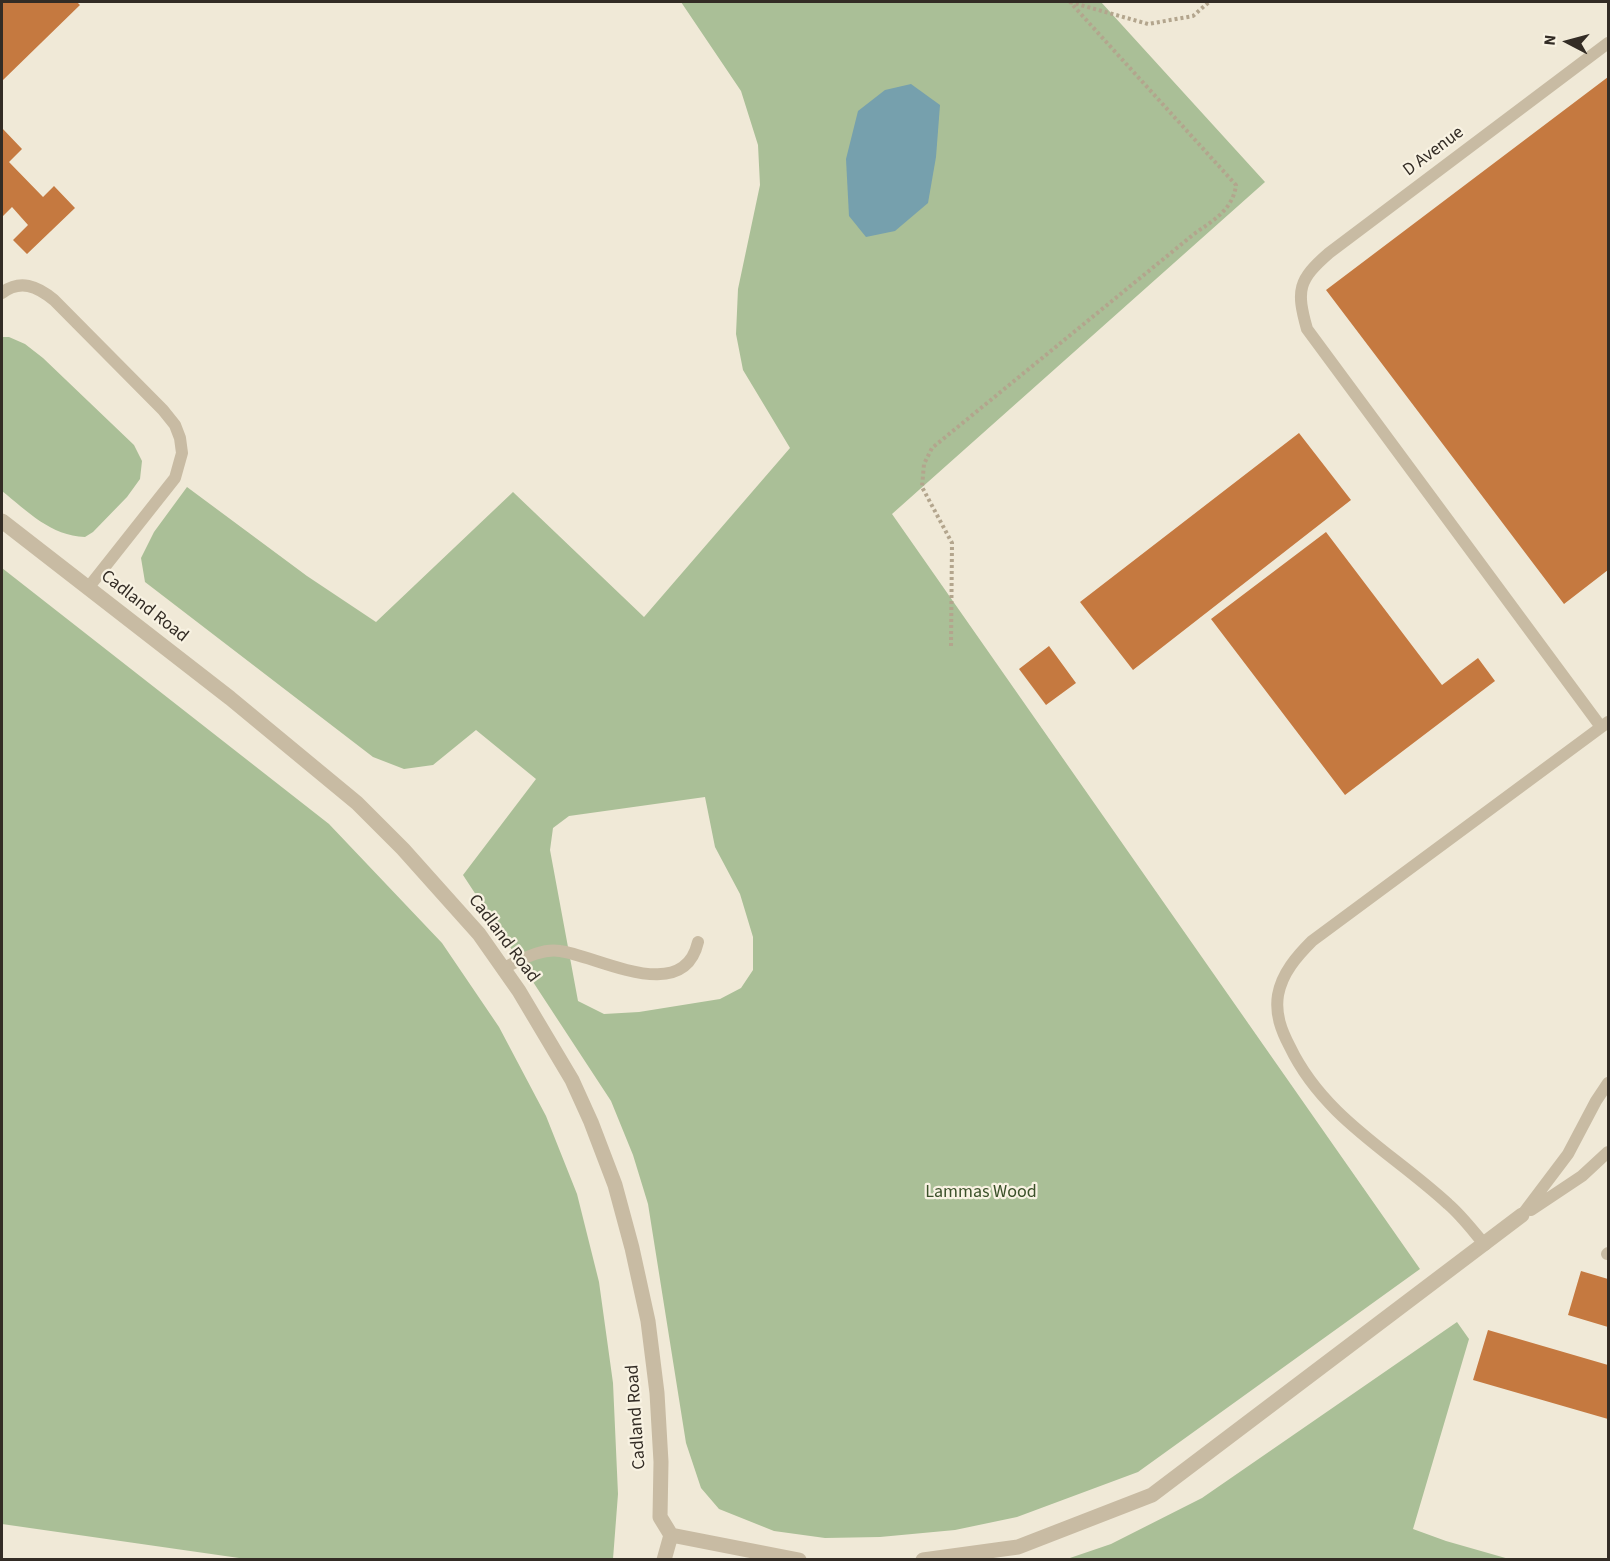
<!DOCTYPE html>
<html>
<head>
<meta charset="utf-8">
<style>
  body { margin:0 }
  #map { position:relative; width:1610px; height:1561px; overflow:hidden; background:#f0e9d7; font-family:"Source Sans 3",sans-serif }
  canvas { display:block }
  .frame { position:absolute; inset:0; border:3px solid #332c25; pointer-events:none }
  .north { position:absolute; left:1538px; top:12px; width:60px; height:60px; -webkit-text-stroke:4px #f8f2e2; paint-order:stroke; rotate:276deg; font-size:16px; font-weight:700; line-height:24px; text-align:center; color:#332c25 }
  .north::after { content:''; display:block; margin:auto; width:21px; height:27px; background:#332c25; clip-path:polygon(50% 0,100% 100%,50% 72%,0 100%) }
</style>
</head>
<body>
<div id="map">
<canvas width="1610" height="1561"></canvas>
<div class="frame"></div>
<div class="north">N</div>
</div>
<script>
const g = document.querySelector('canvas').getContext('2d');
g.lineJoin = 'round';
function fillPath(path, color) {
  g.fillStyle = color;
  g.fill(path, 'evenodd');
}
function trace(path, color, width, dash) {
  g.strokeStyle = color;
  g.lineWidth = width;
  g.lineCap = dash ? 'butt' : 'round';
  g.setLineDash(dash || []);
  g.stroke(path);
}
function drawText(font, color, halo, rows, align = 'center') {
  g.font = font + ' "Source Sans 3",sans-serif';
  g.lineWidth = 4.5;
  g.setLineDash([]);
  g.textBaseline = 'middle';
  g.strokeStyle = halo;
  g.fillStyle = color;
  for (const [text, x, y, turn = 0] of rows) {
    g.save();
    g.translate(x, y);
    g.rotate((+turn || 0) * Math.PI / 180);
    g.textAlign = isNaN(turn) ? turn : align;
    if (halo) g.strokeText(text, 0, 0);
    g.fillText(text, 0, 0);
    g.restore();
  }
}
fillPath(new Path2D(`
  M681 2H1101L1265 182 892 514 1420 1269 1138 1472 1017 1517 955 1530 880 1537 825 1538 774 1531 719 1509 701 1488 686 1443 648 1204 633 1155 611 1101 463 875 536 779 476 730 433 765 404 769 373 757 145 582 141 558 154 532 187 487 307 576 376 622 513 492 644 617 790 448 743 370 736 334 738 289 760 185 758 145 741 91ZM705 797 715 847 740 894 753 937V970L741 988 720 999 639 1012 604 1014 578 1001 550 850 553 828 569 816Z
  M2 337H9L25 344 43 358 134 445 142 461 140 479 127 497 93 532 85 537C51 536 27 511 2 491Z
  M2 568 329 824 442 943 499 1027 546 1116 577 1194 599 1282 613 1383 618 1494 613 1559 253 1560 2 1524Z
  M1457 1322 1469 1339 1413 1529 1446 1541 1509 1559H1067L1111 1544 1202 1498Z`), '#aabf97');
fillPath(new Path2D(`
  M911 84 940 105 936 157 928 203 895 231 866 237 849 216 846 159 858 111 885 90Z`), '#76a0ad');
fillPath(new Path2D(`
  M2 2H77L80 5 2 81Z
  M1608 77V570L1564 604 1326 290Z
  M2 128 22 149 9 162 43 197 54 186 75 208 27 254 13 240 28 225 12 207 2 217Z
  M1299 433 1351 500 1133 670 1080 602Z
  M1326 532 1442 685 1478 658 1495 681 1345 795 1211 619Z
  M1049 646 1076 683 1046 705 1019 669Z
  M1581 1271 1608 1279V1327L1568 1315Z
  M1488 1330 1608 1365V1419L1473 1380Z`), '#c57940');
trace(new Path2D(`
  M1070 2 1148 24 1193 16 1209 2
  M951 646 952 543 922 487 924 464 932 448 1194 234C1212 221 1233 210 1236 185L1070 2`), '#b3a58d', 4, [3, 3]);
trace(new Path2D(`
  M2 293C20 279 37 286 54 300L163 410 175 425 180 438 182 453 175 478 88 588
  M1601 727 1307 329C1296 290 1298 280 1329 253L1608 43
  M503 968C521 960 541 948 560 951 598 956 683 1006 698 942
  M1531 1210 1582 1176 1608 1152
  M1522 1215 1568 1154 1596 1101 1608 1083
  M1485 1245C1473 1231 1462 1216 1448 1204 1393 1153 1324 1118 1290 1047 1281 1030 1275 1014 1278 995 1282 973 1297 956 1312 941L1608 722
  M1607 1254 1608 1253`), '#c8bba3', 12);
trace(new Path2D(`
  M2 521 230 698 357 803 403 849 479 934 519 991 572 1080 591 1122 615 1185 632 1248 648 1321 657 1393 661 1462 660 1517 671 1535 664 1560
  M671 1535 799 1560
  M923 1560 1018 1547 1152 1495 1522 1215`), '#c8bba3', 15);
drawText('18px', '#332c25', '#f8f2e2', [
  ["D Avenue",1434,152,-37],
  ["Cadland Road",144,607,38],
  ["Cadland Road",503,939,53],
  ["Cadland Road",637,1417,-94]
]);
drawText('18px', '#3b5129', '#f8f2e2', [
  ["Lammas Wood",981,1193]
]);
</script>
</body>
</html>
